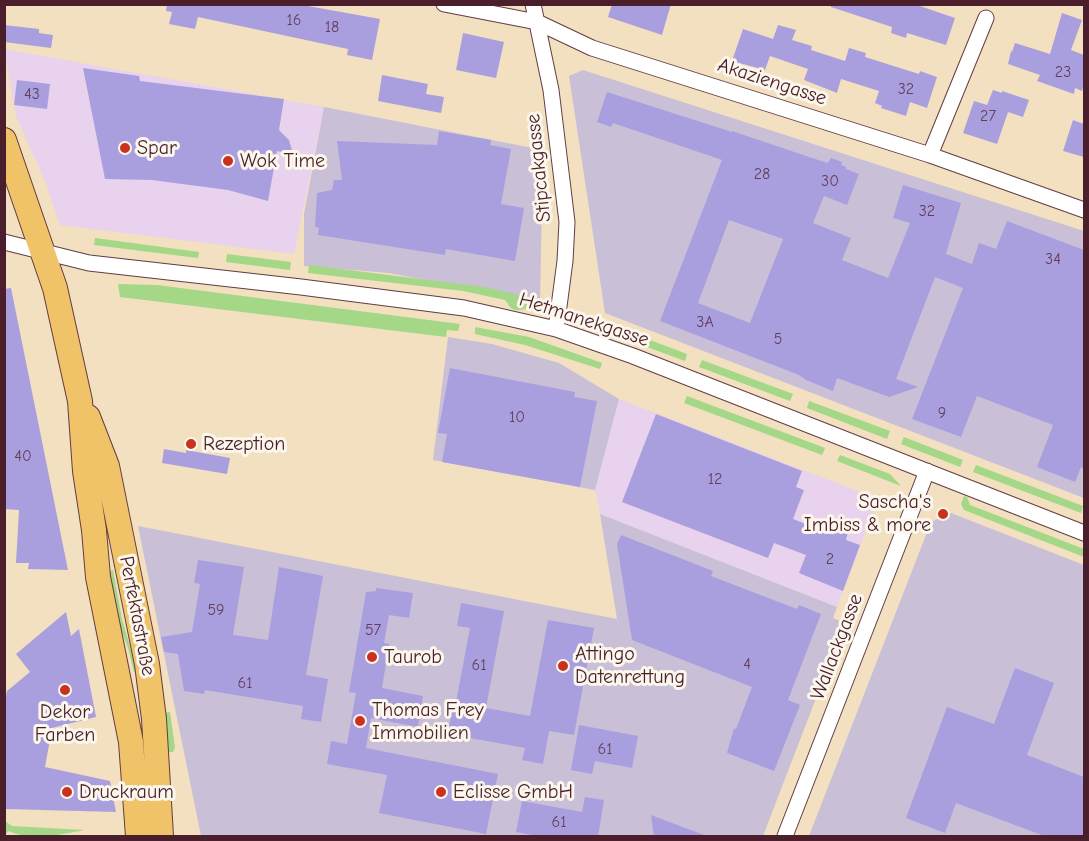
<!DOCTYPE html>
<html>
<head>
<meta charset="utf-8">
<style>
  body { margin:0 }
  #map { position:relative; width:1089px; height:841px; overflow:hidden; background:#f2e0c1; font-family:"Comic Neue",sans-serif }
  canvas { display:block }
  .frame { position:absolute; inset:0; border:6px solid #4a1f2b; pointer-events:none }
</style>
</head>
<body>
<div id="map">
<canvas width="1089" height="841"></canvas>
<div class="frame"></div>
</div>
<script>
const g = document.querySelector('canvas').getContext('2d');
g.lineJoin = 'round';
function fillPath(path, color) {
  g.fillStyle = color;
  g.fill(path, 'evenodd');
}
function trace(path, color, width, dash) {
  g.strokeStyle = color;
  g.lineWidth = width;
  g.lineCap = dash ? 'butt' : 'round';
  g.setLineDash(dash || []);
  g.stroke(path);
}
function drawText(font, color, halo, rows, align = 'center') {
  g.font = font + ' "Comic Neue",sans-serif';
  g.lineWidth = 6;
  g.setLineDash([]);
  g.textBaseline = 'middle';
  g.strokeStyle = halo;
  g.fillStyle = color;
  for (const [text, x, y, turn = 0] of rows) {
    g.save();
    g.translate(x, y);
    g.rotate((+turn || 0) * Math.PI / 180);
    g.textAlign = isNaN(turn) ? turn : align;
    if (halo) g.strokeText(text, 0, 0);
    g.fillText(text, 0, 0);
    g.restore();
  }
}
fillPath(new Path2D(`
  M4 49 324 107 294 254 60 225 45 181 16 116Z
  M619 399 878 499 837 607 600 514 595 490Z`), '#e8d2ee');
fillPath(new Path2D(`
  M583 70 1084 231V498L605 313 569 76Z
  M324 107 543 150 540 302 389 273 304 266V214Z
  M448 337 492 344 559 363 619 399 595 490 433 460Z
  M951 513 1084 565V836H809L931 522Z
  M600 514 837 607 833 618 845 623 763 836H201L138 526 617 619Z`), '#c9bfd7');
fillPath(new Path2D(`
  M95 238 199 252 198 258 94 245Z
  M227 254 291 262 290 270 226 262Z
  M309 265 484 287 539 300C533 306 520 314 511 308 509 306 507 302 505 300L463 291 308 273Z
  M118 284 157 285 460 324 458 331 447 330 446 337 120 297Z
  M475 327 529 337 602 363 600 369 525 345 475 334Z
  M650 340 687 354 685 361 647 347Z
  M702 360 793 394 790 401 699 367Z
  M687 396 825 448 822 455 684 403Z
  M809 401 890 431 887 439 807 408Z
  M904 437 963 460 960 467 901 444Z
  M840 455 890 474 901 486 837 461Z
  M976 465 1083 506 1081 513 973 472Z
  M964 496 967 497 970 505 1084 549V557L964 510 961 504Z
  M113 570 122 619 137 671 134 672 128 648 116 617 106 572Z
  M170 712 175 748 173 752H168L164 713Z
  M5 821 12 826 84 830C60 835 31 841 8 831L5 836Z`), '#a4d786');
fillPath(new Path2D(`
  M167 4H308V6L380 19 372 60 347 55 348 49 198 17 195 29 169 24 172 12 166 11Z
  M612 4H671L662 35 608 17Z
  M831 4H914L955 18 946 45 907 33 906 38 891 33 892 27 831 7Z
  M1062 13 1082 20 1071 50 1084 55V83L1082 91 1075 88 1074 94 1037 81 1040 75 1008 64 1011 51 1012 52 1015 43 1050 54Z
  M4 25 39 29V33L53 35 51 48 4 42Z
  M778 25 796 30 792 40 812 46 811 50 845 61 849 48 866 53 865 57 919 74 920 71 937 77 927 108 910 102 906 116 881 108 882 106 875 103 879 91 841 79 837 93 804 80 808 69 770 56 765 70 732 61 743 29 773 39Z
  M463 33 504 42 496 78 456 70Z
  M83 68 139 76 140 81 284 99 279 130 289 140 293 154 277 151 268 201 228 190 152 180 105 179Z
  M382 75 428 84 426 94 444 97 441 113 378 101Z
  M17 80 50 84 47 109 14 105Z
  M993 90 1002 93V91L1029 100 1023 117 1008 112 997 144 963 133 974 101 987 105Z
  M607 92 732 132V131L812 158 828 163 831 158 842 162 841 165 846 167V169L859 174 847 205 824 196 813 223 851 238 842 260 888 278 910 223 893 218 903 185 961 203 946 254 972 264 979 243 996 249 1007 221 1084 250V469L1081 467 1075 482 1037 467 1053 425 977 396 961 437 912 419 963 288 935 277 896 379 918 387 889 397 837 378 833 391 806 380 799 375 660 321 722 160 613 123 611 127 597 122ZM729 220 783 239 750 323 698 303Z
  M1073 120 1084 124V157L1063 151Z
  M439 131 491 140 490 145 511 149 501 204 524 208 515 261 446 249 445 255 318 235 319 228 315 227 317 193 332 190 334 180H342L337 141 437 145Z
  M11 288 68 570 28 569 29 563H16L19 510 4 509V289Z
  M450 368 575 392 574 397 597 401 580 487 442 462 447 434 438 433Z
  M656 414 802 471 796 487 804 490 793 519 831 534 833 526 848 532 846 540 860 545 843 591 799 573 806 555 774 543 768 558 622 502Z
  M164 449 186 453V450L230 458 227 474 162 463Z
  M621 535 713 571 711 576 797 609 799 605 821 614 788 700 800 705 774 771 727 753 734 728 736 729 752 687 632 640 617 544Z
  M198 560 244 567 233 635 268 640 279 567 323 576 306 675 328 679 321 722 301 719 303 706 205 690 204 694 184 691 178 654 164 652 161 637 192 632 200 584 194 583Z
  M376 588 413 593 409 618 389 615 384 643 389 644 382 688 423 696 418 727 371 718 366 748 498 774 486 834 379 813 387 775 327 764 331 741 347 744 356 693 349 692 366 592 376 591Z
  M461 603 504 611 486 708 530 716 548 620 594 628 574 735 549 731 543 764 522 760 525 748 448 734 453 702H456L470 628 457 626Z
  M66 612 71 636 79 629 96 717 52 728 45 767 110 781 116 812 4 809V706L7 691 30 672 16 654Z
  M1015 668 1054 683 1027 755 1084 777V837H1047L956 803 945 833 906 818 947 707 994 724Z
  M579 725 638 736 632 768 595 761 592 774 571 770Z
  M585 797 604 800 598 837H542L516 832 522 801 582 812Z
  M651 815 704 835V837H654Z`), '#aa9fde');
const street = new Path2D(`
  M444 4 537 22 592 48 930 155 1084 210
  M533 4 551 90 567 222 565 261 556 329
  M930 155 986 18
  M4 242 89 263 301 287 464 308 556 329 633 356 1084 533
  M785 836 927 471`);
const primary = new Path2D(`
  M4 140 55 288 80 401 85 471 94 530 98 577 131 742 138 836
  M88 417 107 466 147 664 154 719 161 836`);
trace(street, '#633c42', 17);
trace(primary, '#633c42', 26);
trace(street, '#fff', 15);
trace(primary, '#f0c369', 24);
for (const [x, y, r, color] of [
  [125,148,6,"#c8321e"],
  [228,161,6,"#c8321e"],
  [191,444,6,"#c8321e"],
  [943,514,6,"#c8321e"],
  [372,657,6,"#c8321e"],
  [563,666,6,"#c8321e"],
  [65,690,6,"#c8321e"],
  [360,721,6,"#c8321e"],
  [67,792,6,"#c8321e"],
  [441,792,6,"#c8321e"]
]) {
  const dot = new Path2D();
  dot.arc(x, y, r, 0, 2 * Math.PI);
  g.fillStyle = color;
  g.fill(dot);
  trace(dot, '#fbf7ec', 2);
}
drawText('16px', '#623f58', null, [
  ["16",294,20],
  ["18",332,27],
  ["23",1063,72],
  ["32",906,89],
  ["43",32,94],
  ["27",988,116],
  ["28",762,174],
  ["30",830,181],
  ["32",927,211],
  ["34",1053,259],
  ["3A",705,322],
  ["5",778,339],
  ["9",942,413],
  ["10",517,417],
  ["40",23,456],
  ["12",715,479],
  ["2",830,559],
  ["59",216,610],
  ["57",373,630],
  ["4",747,664],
  ["61",479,665],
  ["61",245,683],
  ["61",605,749],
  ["61",559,822]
]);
drawText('20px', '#4a1f2b', '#fbf7ec', [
  ["Akaziengasse",772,82,18],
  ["Stipcakgasse",539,168,-96],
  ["Hetmanekgasse",584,320,18],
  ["Perfektastraße",137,616,79],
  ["Wallackgasse",837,647,-69]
]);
drawText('20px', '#4a1f2b', '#fbf7ec', [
  ["Spar",137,148],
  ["Wok Time",240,161],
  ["Rezeption",203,444],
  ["Sascha's",931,502,"right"],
  ["Imbiss & more",931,525,"right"],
  ["Attingo",575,654],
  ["Datenrettung",575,677],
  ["Taurob",384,657],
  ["Thomas Frey",372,710],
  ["Immobilien",372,733],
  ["Dekor",65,712,"center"],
  ["Farben",65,735,"center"],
  ["Druckraum",79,792],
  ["Eclisse GmbH",453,792]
], 'left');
</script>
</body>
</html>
